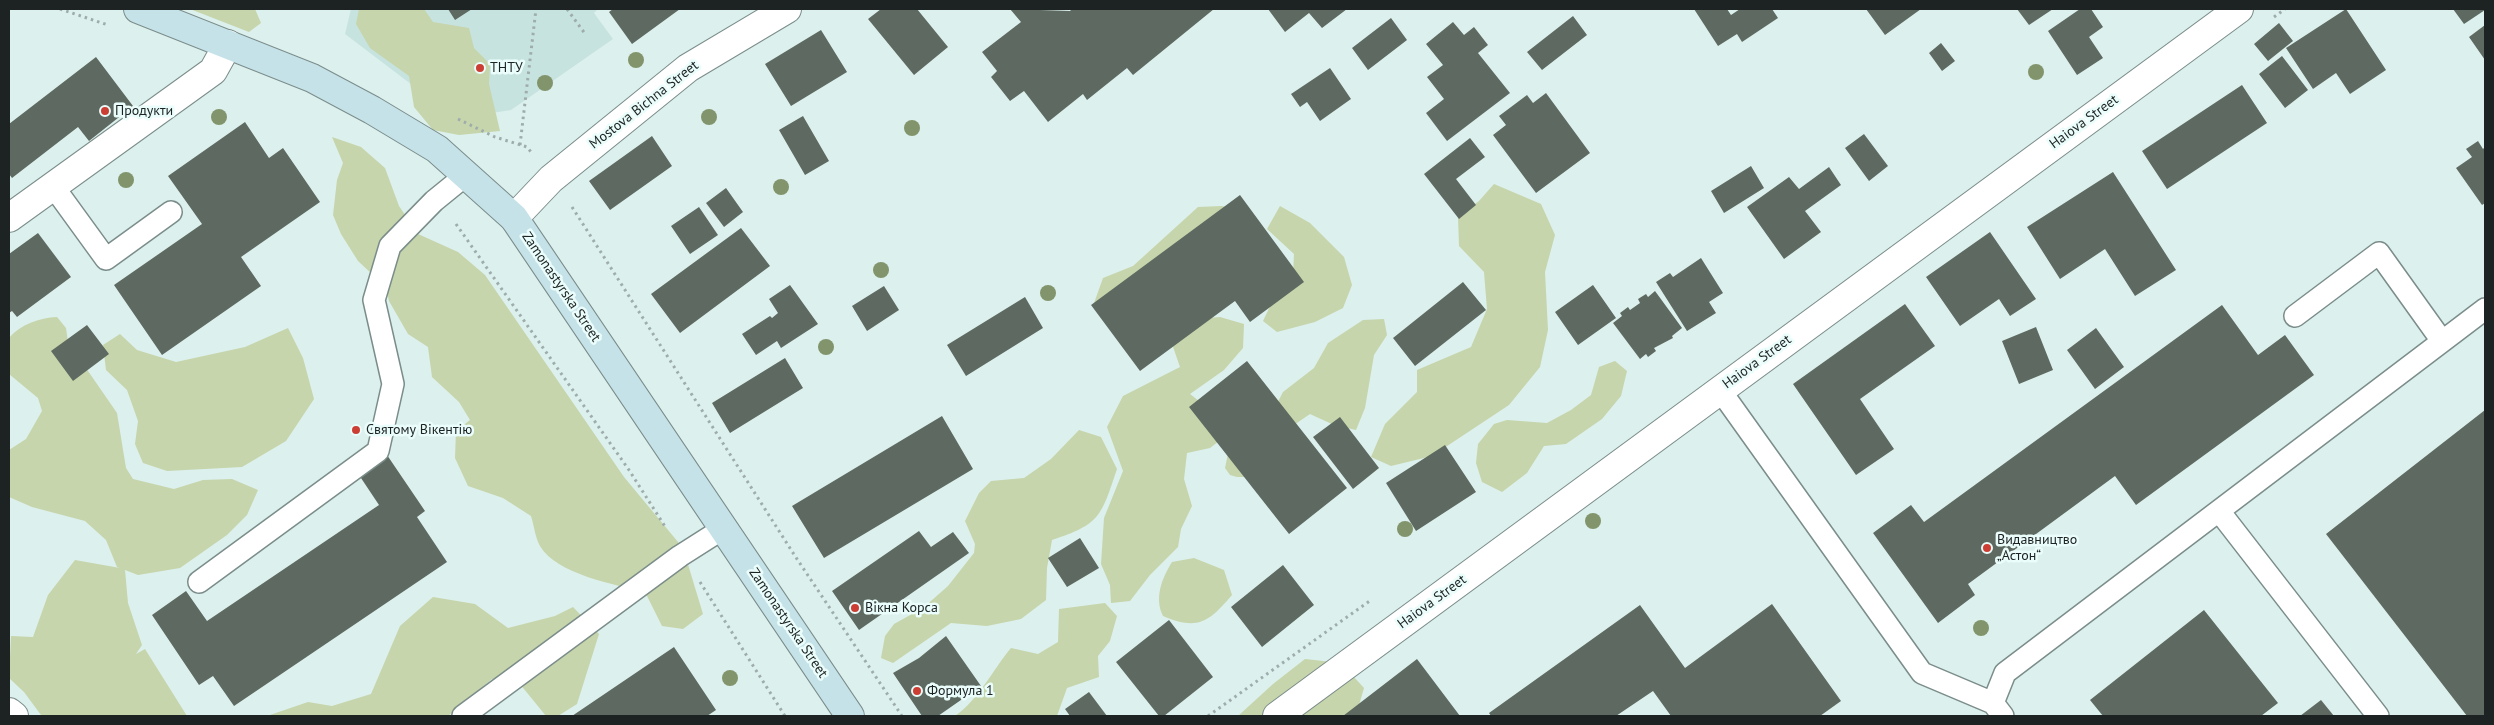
<!DOCTYPE html>
<html>
<head>
<meta charset="utf-8">
<style>
  body { margin:0 }
  #map { position:relative; width:2494px; height:725px; overflow:hidden; background:#dcf0ed; font-family:"PT Sans",sans-serif }
  canvas { display:block }
  .frame { position:absolute; inset:0; border:10px solid #1c2322; pointer-events:none }
</style>
</head>
<body>
<div id="map">
<canvas width="2494" height="725"></canvas>
<div class="frame"></div>
</div>
<script>
const g = document.querySelector('canvas').getContext('2d');
g.lineJoin = 'round';
function fillPath(path, color) {
  g.fillStyle = color;
  g.fill(path, 'evenodd');
}
function trace(path, color, width, dash) {
  g.strokeStyle = color;
  g.lineWidth = width;
  g.lineCap = dash ? 'butt' : 'round';
  g.setLineDash(dash || []);
  g.stroke(path);
}
function drawText(font, color, halo, rows, align = 'center') {
  g.font = font + ' "PT Sans",sans-serif';
  g.lineWidth = 5;
  g.setLineDash([]);
  g.textBaseline = 'middle';
  g.strokeStyle = halo;
  g.fillStyle = color;
  for (const [text, x, y, turn = 0] of rows) {
    g.save();
    g.translate(x, y);
    g.rotate((+turn || 0) * Math.PI / 180);
    g.textAlign = isNaN(turn) ? turn : align;
    if (halo) g.strokeText(text, 0, 0);
    g.fillText(text, 0, 0);
    g.restore();
  }
}
fillPath(new Path2D(`
  M351 9H598L594 13 613 39 511 110 473 116 428 97 345 34Z`), '#c7e3df');
fillPath(new Path2D(`
  M190 9H255L261 23 249 32Z
  M359 9H424L433 22 469 28 474 48 490 64 489 84 500 131 459 135 433 130 414 107 409 76 370 48 356 24Z
  M332 137 361 147 385 168 399 206 418 234 458 252 485 275 624 477 683 548 703 614 683 629 662 626 645 592C616 585 556 574 540 546 535 537 534 525 531 516L503 498 468 486 455 458 456 431 470 420 459 402 432 377 428 347 408 334 389 301 386 287 358 261 341 234 333 215 337 180 343 163Z
  M1494 184 1541 204 1555 235 1545 272 1548 330 1540 367 1509 405 1432 456 1391 466 1371 457 1385 424 1417 392V370L1471 347 1487 309 1484 272 1459 246 1458 216 1479 201Z
  M1222 206 1245 212 1093 306 1103 278 1133 266 1198 207Z
  M1280 206 1310 223 1344 257 1352 285 1343 308 1315 322 1277 332 1263 321 1276 294 1293 275 1294 254 1267 229Z
  M57 317 66 328 68 342 117 413 126 468 133 479 174 489 203 480 232 479 258 490 247 515 227 535 180 568 138 575 125 570 128 603 142 645 136 654 145 649 187 716H40L41 715 24 692 9 678 11 636 33 637 48 595 75 560 120 568 117 567 106 540 85 521 32 507 9 497V450L26 439 42 411 38 398 9 374V338C21 324 39 318 57 317Z
  M1220 317 1244 324 1243 348 1224 370 1190 394 1209 409 1231 432 1210 448 1187 453 1184 479 1192 506 1181 529 1178 547 1150 575 1130 601 1111 603 1110 585 1101 564 1104 518 1123 471 1107 427 1123 396 1180 367 1171 341 1193 319Z
  M1384 319 1387 335 1374 355 1365 408 1356 430 1334 425 1310 414 1291 427 1283 477H1237L1230 475 1225 468 1230 444 1268 421 1283 392 1314 368 1328 343 1363 320Z
  M288 328 303 358 314 399 286 441 242 467 167 471 143 463 135 444 138 421 127 390 106 370 103 345 120 334 137 350 176 362 245 347Z
  M1615 361 1627 371 1621 396 1602 419 1566 444 1544 446 1527 473 1502 492 1482 482 1476 463 1478 444 1494 424 1507 420 1547 423 1571 410 1591 395 1599 367Z
  M1079 430 1101 437 1117 469C1101 516 1101 524 1052 540L1047 568 1046 600 1021 619 987 626 951 623 893 663 881 658 885 636 894 624 923 608 948 586 974 553 975 544 965 521 979 493 991 481 1024 478 1051 459Z
  M1194 558 1224 570 1232 595C1209 622 1198 631 1163 616 1154 598 1162 578 1172 562Z
  M433 597 475 604 508 628 555 616 573 607 599 634 577 704 558 716H546L515 678 492 679 448 716H267L308 702 332 706 371 694 400 626Z
  M1105 603 1117 616 1110 641 1098 656 1099 677 1067 688 1057 716H955C979 699 992 671 1011 648L1038 654 1058 642 1059 609Z
  M1305 659 1341 663 1364 688 1359 705 1351 716H1238L1273 684Z`), '#c6d5ab');
fillPath(new Path2D(`
  M448 9H472L455 20Z
  M613 9H680L632 44 609 12Z
  M881 9H917L948 47 914 75 868 19Z
  M1010 9 1070 11 1072 9H1214L1133 75 1127 68 1087 100 1083 94 1048 122 1024 91 1010 101 991 77 997 71 982 52 1021 22Z
  M1268 9H1347L1322 28 1309 13 1285 32Z
  M1694 9H1727L1731 15 1740 9H1772L1778 18 1742 42 1737 34 1718 46Z
  M1866 9H1921L1885 35Z
  M2017 9H2053L2029 25Z
  M2080 9H2091L2103 27 2089 37 2103 58 2077 75 2048 31Z
  M2346 9 2386 70 2350 94 2336 73 2313 89 2286 48Z
  M2453 9H2485V10L2464 24Z
  M1573 16 1587 35 1542 70 1527 52Z
  M1391 18 1407 40 1368 70 1352 48Z
  M1453 22 1464 35 1474 27 1488 45 1478 53 1510 93 1447 141 1426 113 1444 99 1427 77 1443 65 1426 44Z
  M2279 23 2293 41 2268 61 2254 44Z
  M2485 25V60L2469 37Z
  M821 30 847 72 791 106 765 64Z
  M1941 43 1955 61 1942 71 1929 53Z
  M2282 56 2308 90 2285 108 2259 74Z
  M96 57 133 106 89 141 78 127 12 178 9 174V124Z
  M1330 68 1351 99 1320 121 1307 102 1300 107 1291 94Z
  M2242 85 2267 123 2167 189 2142 151Z
  M1546 93 1590 153 1536 193 1493 135 1506 125 1499 116 1527 95 1533 103Z
  M803 116 829 161 805 175 779 130Z
  M245 122 269 158 283 148 320 202 241 257 261 286 162 355 114 285 202 224 168 176Z
  M1864 134 1888 166 1869 181 1845 148Z
  M652 136 672 166 610 210 589 181Z
  M1470 138 1485 157 1456 179 1476 205 1459 219 1424 174Z
  M2478 141 2483 149 2485 147V203L2482 205 2456 168 2472 157 2466 149Z
  M1751 166 1764 188 1724 213 1711 191Z
  M1829 167 1841 185 1805 211 1821 232 1784 259 1747 207 1789 177 1799 189Z
  M2113 172 2176 270 2135 296 2105 249 2060 279 2027 227Z
  M726 188 743 212 724 227 706 203Z
  M1240 195 1304 282 1250 322 1235 301 1140 371 1091 305Z
  M699 207 718 235 690 254 671 226Z
  M741 228 770 266 680 333 651 294Z
  M1990 232 2036 299 2010 316 1999 299 1960 326 1926 277Z
  M38 233 71 277 17 317 12 311 9 313V254Z
  M1701 258 1723 293 1709 302 1716 313 1687 331 1656 282 1670 273 1673 277Z
  M1463 282 1486 310 1415 366 1393 338Z
  M790 285 818 324 781 348 777 341 756 355 742 334 770 316 772 318 778 313 769 299Z
  M1593 285 1616 318 1578 345 1555 312Z
  M884 286 899 310 867 331 852 306Z
  M1655 291 1682 328 1672 336 1673 338 1654 348 1656 351 1648 357 1646 354 1640 359 1613 323 1622 316 1620 313 1628 307 1630 310 1640 303 1638 299 1646 294 1648 297Z
  M1025 297 1043 328 966 376 947 345Z
  M1905 304 1935 346 1860 399 1894 449 1856 475 1793 384Z
  M2222 305 2258 355 2285 335 2314 375 2136 505 2115 476 1968 584 1975 595 1938 623 1873 533 1911 505 1924 522Z
  M87 325 109 354 73 381 51 351Z
  M2036 327 2053 370 2019 384 2002 341Z
  M2096 328 2124 367 2095 389 2067 350Z
  M785 358 803 388 730 433 712 403Z
  M1247 361 1347 488 1289 534 1189 407Z
  M2485 410V716H2467L2326 534Z
  M942 416 973 469 824 558 792 506Z
  M1340 417 1379 468 1353 489 1313 437Z
  M1445 445 1476 492 1416 531 1386 483Z
  M387 455 425 511 417 517 447 562 234 706 213 676 199 685 152 615 186 591 207 621 379 505 359 475Z
  M919 531 931 547 953 532 969 553 859 630 832 591Z
  M1080 538 1099 568 1067 587 1048 558Z
  M1283 565 1314 605 1262 647 1231 607Z
  M1772 604 1841 701 1820 716H1671L1653 691 1616 716H1491L1489 713 1640 605 1685 668Z
  M2204 610 2278 703 2261 716H2103L2090 700Z
  M1169 620 1213 677 1164 716H1159L1116 662Z
  M946 636 981 686 938 716H922L893 673 919 658Z
  M674 647 716 710 707 716H572Z
  M1417 659 1460 716H1343Z
  M1089 692 1107 716H1070L1065 709Z
  M2321 700 2334 716H2300Z`), '#5e6a61');
const lane = new Path2D(`
  M53 186 106 259 171 212
  M2295 316 2379 253 2442 341
  M1720 390 1922 673 1993 703
  M2219 511 2378 716
  M199 582 378 451 393 384 374 300 390 246 434 201 466 175
  M463 716 680 556 724 528
  M2003 716 1993 703 2005 673 2485 309`);
const street = new Path2D(`
  M9 218 213 71 228 44
  M514 218 551 179 688 68 787 9
  M9 712 14 716
  M1277 716 2239 9`);
const secondary = new Path2D(`
  M138 9 312 78 372 110 437 149 514 218 850 716`);
trace(lane, '#7b8d8a', 24);
trace(street, '#7b8d8a', 30);
trace(secondary, '#7b8d8a', 30);
trace(new Path2D(`
  M60 9 108 25
  M567 9 586 35
  M2274 17 2285 9
  M458 119 495 137 527 147 531 152
  M520 145 536 9
  M572 207 795 556 902 716
  M456 224 629 470 666 528
  M700 582 785 716
  M1208 716 1371 600`), '#9eadab', 3, [2.5, 4]);
trace(lane, '#fff', 21);
trace(street, '#fff', 28);
trace(secondary, '#c5e2e9', 28);
g.fillStyle = '#82946b';
for (const [x, y] of [
  [636,60],
  [2036,72],
  [545,83],
  [219,117],
  [709,117],
  [912,128],
  [126,180],
  [781,187],
  [881,270],
  [1048,293],
  [826,347],
  [1593,521],
  [1405,529],
  [1981,628],
  [730,678]
]) {
  g.beginPath();
  g.arc(x, y, 8, 0, 2 * Math.PI);
  g.fill();
}
for (const [x, y, r, color] of [
  [480,68,5,"#cc3e33"],
  [105,111,5,"#cc3e33"],
  [356,430,5,"#cc3e33"],
  [1987,548,5,"#cc3e33"],
  [855,608,5,"#cc3e33"],
  [917,691,5,"#cc3e33"]
]) {
  const dot = new Path2D();
  dot.arc(x, y, r, 0, 2 * Math.PI);
  g.fillStyle = color;
  g.fill(dot);
  trace(dot, '#eafdfb', 2);
}
drawText('14px', '#1c2322', '#eafdfb', [
  ["ТНТУ",490,68],
  ["Продукти",115,111],
  ["Святому Вікентію",366,430],
  ["Видавництво",1997,540],
  ["„Астон“",1997,556],
  ["Вікна Корса",865,608],
  ["Формула 1",927,691]
], 'left');
drawText('14px', '#1c2322', '#eafdfb', [
  ["Mostova Bichna Street",644,105,-38],
  ["Haiova Street",2084,122,-36],
  ["Zamonastyrska Street",561,287,56],
  ["Haiova Street",1757,362,-36],
  ["Haiova Street",1432,602,-36],
  ["Zamonastyrska Street",788,623,56]
]);
</script>
</body>
</html>
